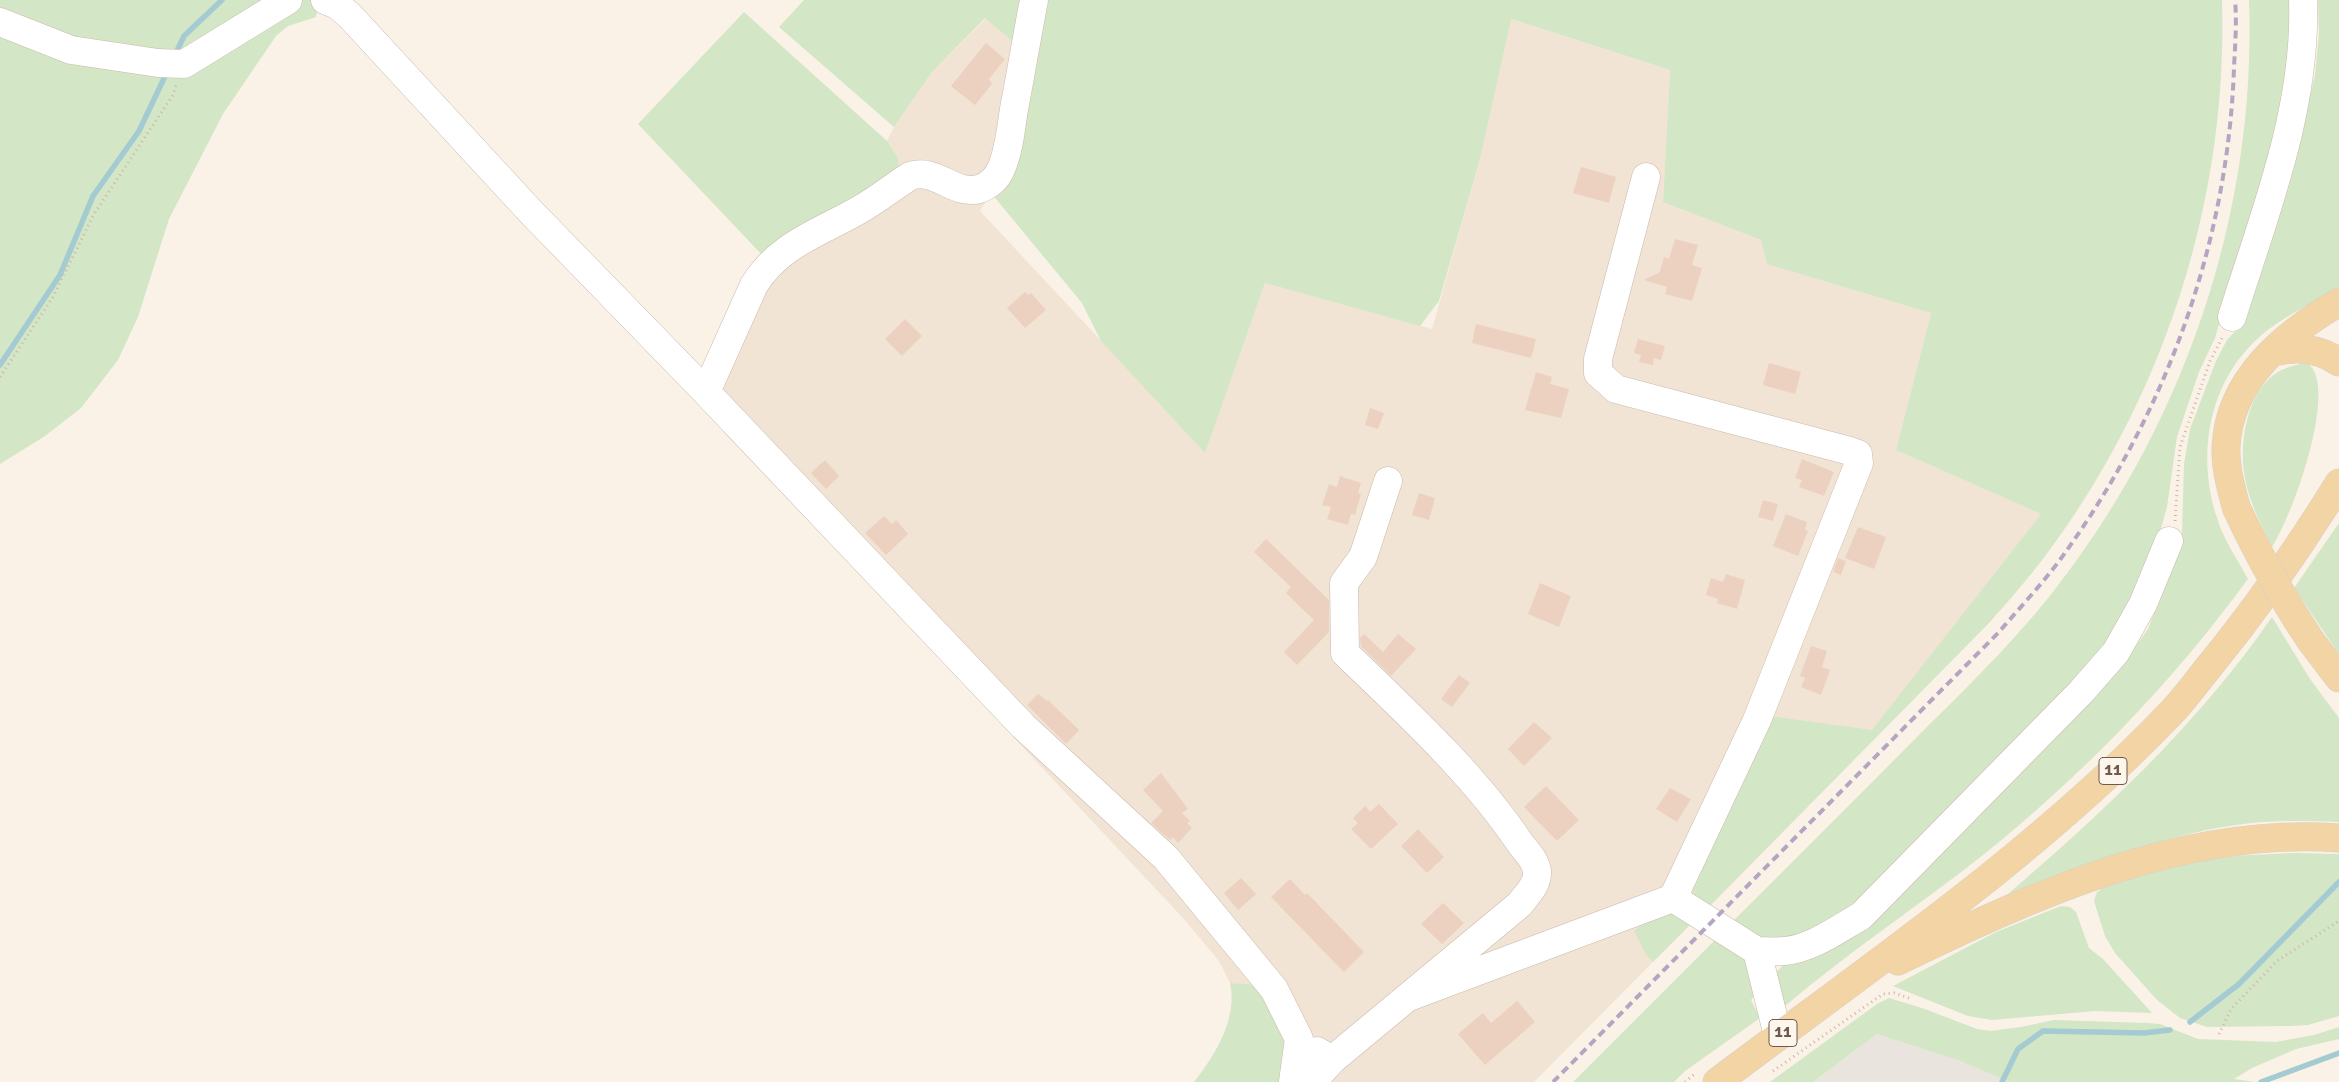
<!DOCTYPE html>
<html>
<head>
<meta charset="utf-8">
<style>
  body { margin:0 }
  canvas { display:block; background:#faf2e6 }
</style>
</head>
<body>
<canvas width="2339" height="1082"></canvas>
<script>
const g = document.querySelector('canvas').getContext('2d');
g.lineJoin = 'round';
function fillPath(path, color) {
  g.fillStyle = color;
  g.fill(path, 'evenodd');
}
function trace(path, color, width, dash) {
  g.strokeStyle = color;
  g.lineWidth = width;
  g.lineCap = dash ? 'butt' : 'round';
  g.setLineDash(dash || []);
  g.stroke(path);
}
function drawText(font, color, halo, rows, align = 'center') {
  g.font = font + ' Signika,sans-serif';
  g.lineWidth = 4.5;
  g.setLineDash([]);
  g.textBaseline = 'middle';
  g.strokeStyle = halo;
  g.fillStyle = color;
  for (const [text, x, y, turn = 0] of rows) {
    g.save();
    g.translate(x, y);
    g.rotate((+turn || 0) * Math.PI / 180);
    g.textAlign = isNaN(turn) ? turn : align;
    if (halo) g.strokeText(text, 0, 0);
    g.fillText(text, 0, 0);
    g.restore();
  }
}
fillPath(new Path2D(`
  M986 18 1016 44 991 193 980 211 1205 452 1265 283 1432 329 1480 159 1510 19 1670 70 1663 202 1761 240 1768 264 1931 313 1896 450 2041 514 1872 731 1697 901 1647 956 1653 962 1534 1082H1287L1262 985 1230 983 1219 961 1183 918 1019 743 949 663 819 532 728 437 697 400 730 319 898 158 887 141 894 127 932 72Z`), '#f1e4d5');
fillPath(new Path2D(`
  M1877 1034 1960 1061 2010 1082H1813Z`), '#eae4df');
fillPath(new Path2D(`
  M0 0H329L319 2 316 17 288 26 276 36 223 114 169 219 138 317 118 360 81 408 45 436 0 464Z
  M804 0H1025L1016 44 985 18 932 72 894 127 779 27Z
  M1043 0H2222C2228 193 2168 387 2054 544 2034 572 2012 597 1989 623L1706 910 1697 901 1691 887 1769 716 1872 730 2041 514 1896 450 1931 313 1767 264 1761 240 1663 202 1670 70 1511 19 1480 159 1439 301 1420 326 1265 283 1205 453 1101 341 1082 303 991 193Z
  M2249 0H2291L2290 58 2278 122 2215 338 2199 372 2177 437 2167 507 2159 535 2152 556 2109 641 2033 726 1837 922 1773 945 1728 926C1790 865 1851 803 1912 742 1959 695 2008 648 2049 597 2183 429 2257 214 2249 0Z
  M2318 0H2339V290C2315 301 2291 313 2269 329 2210 374 2195 450 2217 518 2223 539 2238 560 2248 579 2171 684 2080 778 1978 859 1914 909 1846 954 1785 1006L1778 1007 1769 980 1789 959 1804 954 2122 665 2148 629 2172 567 2182 533 2184 464 2190 429 2216 361 2227 340 2243 323 2288 186 2315 75 2319 34Z
  M744 12 887 141 898 158 899 168 764 257 638 124Z
  M2307 363C2339 383 2296 509 2272 547 2261 525 2249 501 2245 478 2239 448 2245 402 2269 379 2279 369 2293 365 2307 363Z
  M2339 523V654L2294 588Z
  M2272 617 2310 679 2339 718V822C2310 821 2281 820 2251 823 2163 833 2082 868 2000 901 2100 815 2197 726 2272 617Z
  M2294 853 2339 854V1016L2308 1025 2289 1026 2207 1027 2180 1018 2157 1000 2115 953 2105 936 2094 901 2097 892 2106 886 2183 864 2230 856Z
  M2061 906 2070 907 2076 912 2089 948 2103 959 2152 1013 2095 1011 1992 1020 1968 1016 1893 986 1996 932Z
  M1670 911 1693 922 1653 962 1647 956 1634 931 1655 913Z
  M1719 936 1749 958 1756 993 1751 1000 1760 1018 1685 1071 1674 1082H1573Z
  M1230 983 1262 985 1285 1022 1287 1082H1194C1215 1055 1238 1019 1230 983Z
  M1889 998 1922 1008 1977 1029 1990 1031 2021 1027 2054 1020 2147 1023 2160 1024 2198 1039 2276 1042 2314 1035 2339 1027V1039L2296 1049 2252 1068 2234 1079 2256 1082H2010L1960 1061 1877 1034 1813 1082H1770L1877 1004Z`), '#d3e6c6');
trace(new Path2D(`
  M175 55 184 36 222 0
  M0 365 60 275 93 196 139 131 168 70
  M2190 1022 2239 984 2339 882
  M2002 1082 2018 1049 2043 1031 2144 1033 2170 1030
  M2261 1082 2339 1053`), '#a4cbd2', 5.5);
fillPath(new Path2D(`
  M986 43 1005 59 989 79 992 84 975 105 951 86Z
  M1581 167 1616 177 1609 203 1573 193Z
  M1675 239 1698 245 1692 265 1702 268 1692 301 1665 294 1667 287 1644 280 1660 272 1664 257 1669 259Z
  M1025 292 1028 295 1031 293 1046 310 1025 328 1007 308Z
  M905 319 922 336 902 356 885 339Z
  M1476 324 1536 339 1531 358 1472 343Z
  M1638 339 1665 346 1661 360 1654 358 1653 365 1639 362 1641 355 1634 353Z
  M1769 363 1801 372 1795 394 1763 385Z
  M1536 372 1552 377 1550 384 1569 389 1561 418 1525 410Z
  M1370 408 1384 413 1378 429 1365 425Z
  M1802 459 1834 472 1824 496 1799 487 1802 480 1795 478Z
  M825 460 839 476 826 489 811 473Z
  M1340 476 1361 483 1358 493 1361 494 1355 515 1351 514 1348 525 1327 519 1331 507 1322 505 1329 484 1337 487Z
  M1419 493 1435 498 1429 520 1412 515Z
  M1763 500 1778 504 1773 521 1758 517Z
  M1786 514 1807 522 1805 529 1808 531 1798 556 1773 546Z
  M884 516 892 524 896 520 908 534 886 555 865 533Z
  M1858 527 1886 537 1874 569 1845 558Z
  M1266 539 1329 600V632L1297 665 1284 652 1314 620 1286 593 1291 587 1254 552Z
  M1838 558 1846 561 1841 575 1833 572Z
  M1726 574 1745 580 1737 609 1717 603 1718 599 1706 595 1711 578 1723 582Z
  M1540 583 1571 596 1559 627 1528 614Z
  M1364 634 1383 652 1398 634 1416 649 1391 676 1361 646 1360 638Z
  M1811 646 1827 651 1822 667 1830 670 1821 695 1801 687 1805 678 1800 676Z
  M1459 675 1470 683 1452 707 1441 699Z
  M1038 694 1047 701 1048 700 1079 730 1066 744 1027 705Z
  M1534 722 1552 738 1524 766 1508 749Z
  M1161 773 1188 809 1182 813 1190 821 1187 823 1192 828 1178 843 1173 837 1170 840 1151 823 1163 811 1143 790Z
  M1546 786 1579 820 1557 841 1524 807Z
  M1670 788 1691 799 1677 822 1656 809Z
  M1379 804 1398 824 1371 849 1351 829 1358 823 1353 818 1365 806 1370 812Z
  M1418 829 1444 857 1427 873 1401 846Z
  M1241 878 1256 894 1238 910 1224 893Z
  M1290 879 1305 895 1307 893 1364 952 1344 972 1271 897Z
  M1443 903 1464 923 1442 944 1421 924Z
  M1517 1001 1535 1022 1485 1065 1458 1034 1483 1013 1491 1023Z`), '#ecd1c0');
const minor = new Path2D(`
  M325 0 337 5 350 16 530 211 706 392
  M1034 0C1027 36 1021 73 1014 109 1011 129 1009 151 1001 169 997 178 989 186 979 189 955 196 935 167 910 176 893 187 877 200 859 210 821 232 778 245 754 285L706 392 1023 726 1166 858 1274 989 1299 1039 1293 1082
  M0 22 71 50 158 63 184 64 288 0
  M2232 317C2264 215 2307 109 2303 0
  M1673 898 1757 951 1778 1036
  M1757 951C1766 951 1776 952 1785 951 1811 949 1838 929 1861 916L2081 692 2116 652 2143 604 2169 541
  M1409 997 1673 898 1757 720 1859 463 1858 454 1850 451 1616 389 1598 373V359L1646 177
  M1332 1060 1520 904C1527 894 1538 885 1537 871 1535 859 1527 853 1520 843 1472 772 1406 712 1345 653L1344 583 1363 557 1388 481
  M1312 1082 1332 1060 1317 1051`);
const major = new Path2D(`
  M2273 352C2297 346 2319 348 2339 362
  M2236 507C2231 487 2225 467 2226 447 2229 379 2285 334 2339 302
  M2311 641 2339 678
  M1898 961C2034 895 2184 826 2339 838
  M1717 1082C1870 967 2036 854 2169 715 2183 701 2195 684 2208 668 2256 609 2299 548 2339 483`);
trace(minor, '#cabaad', 29);
trace(major, '#d7d1cd', 29);
trace(new Path2D(`
  M0 377 53 297 94 214 173 95 176 85
  M2175 521 2180 447 2210 361 2223 336
  M2219 1034 2231 1009 2277 961 2339 921
  M1773 1071 1883 994 1894 993 1909 998
  M1685 1082 1696 1073`), '#d1b5a4', 3, [1, 4]);
trace(minor, '#fff', 28);
trace(major, '#f2d4a5', 28);
trace(new Path2D(`
  M1553 1082 1999 632C2022 605 2047 579 2067 550 2167 410 2228 241 2234 68 2235 45 2237 23 2235 0`), '#b5a5c2', 4, [8, 5]);
const majorBridge = new Path2D(`
  M2236 507C2258 554 2282 598 2311 641`);
trace(majorBridge, '#d7d1cd', 29, []);
trace(majorBridge, '#f2d4a5', 28);
for (const [x, y, w] of [
  [2113,771,28],
  [1783,1033,28]
]) {
  const box = new Path2D();
  box.roundRect(x - w / 2, y - 13.5, w, 27, 4);
  g.fillStyle = '#fdf6ec';
  g.fill(box);
  trace(box, '#70594d', 1);
}
drawText('bold 16px', '#70594d', null, [
  ["11",2113,771],
  ["11",1783,1033]
]);
</script>
</body>
</html>
